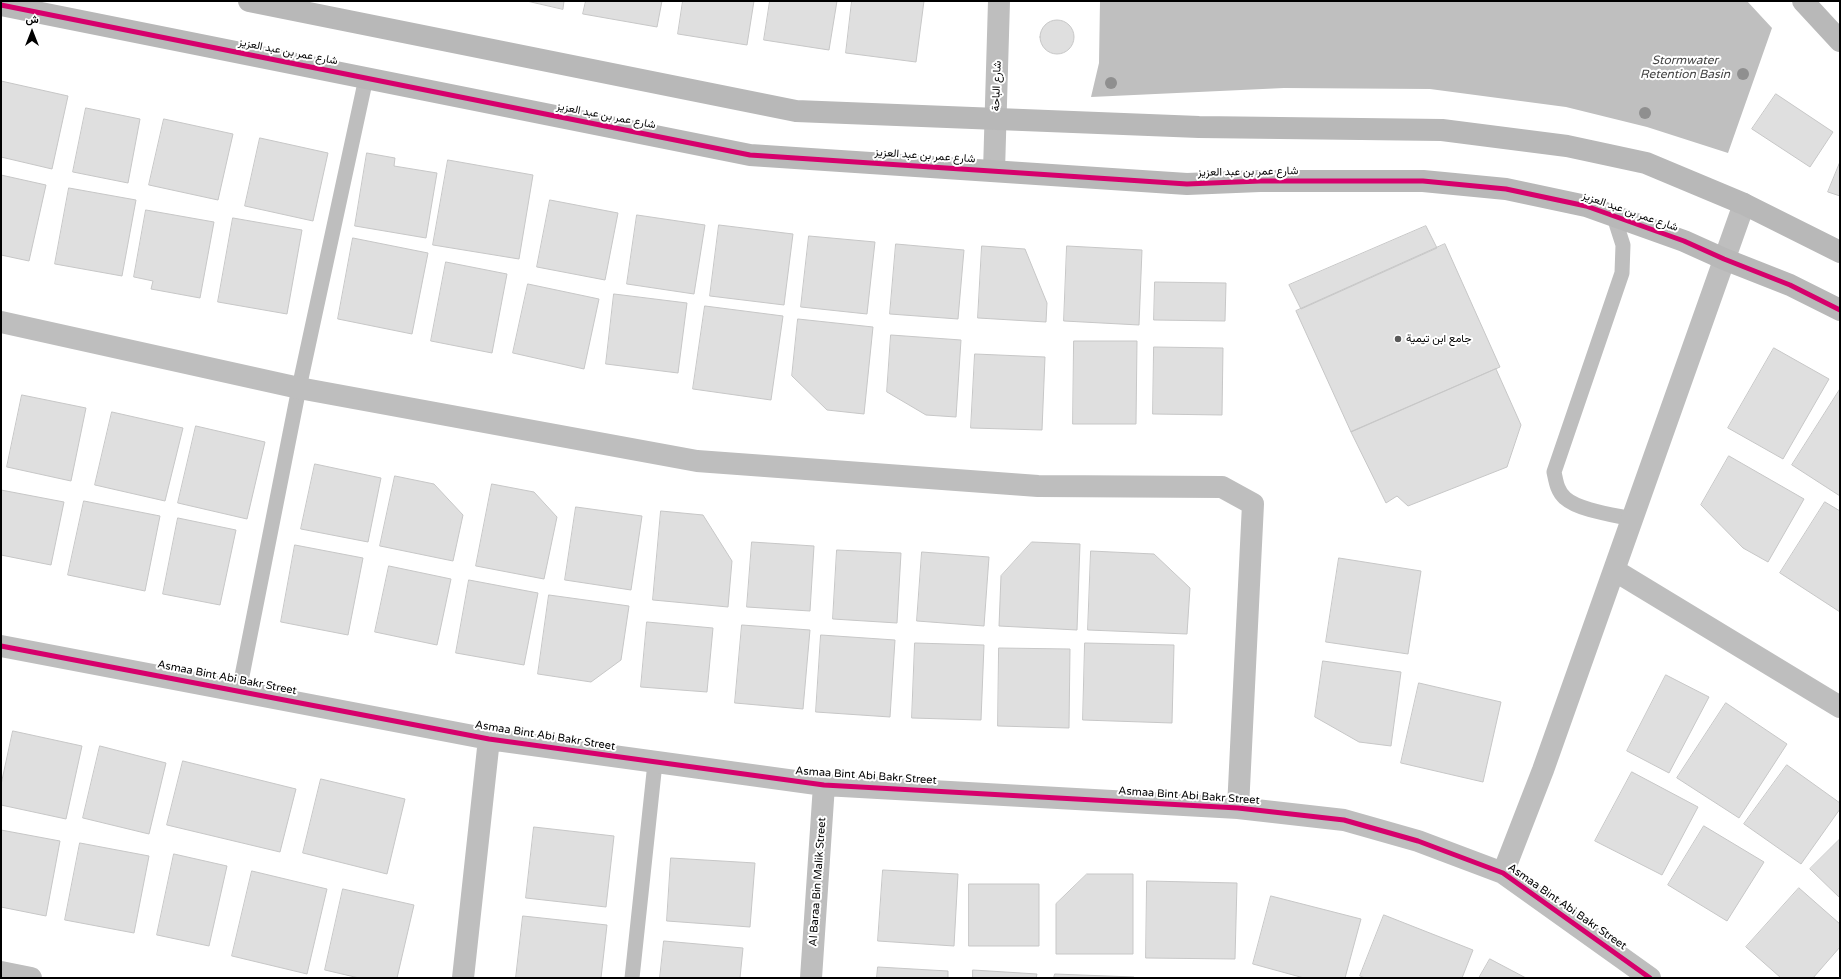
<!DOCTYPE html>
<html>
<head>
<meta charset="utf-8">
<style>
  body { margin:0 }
  #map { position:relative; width:1841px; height:979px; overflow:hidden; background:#fff; font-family:"Varela Round",Vazirmatn,sans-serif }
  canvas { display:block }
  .frame { position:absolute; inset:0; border:2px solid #000; pointer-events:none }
  .north { position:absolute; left:12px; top:12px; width:40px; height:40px; -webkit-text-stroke:3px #fff; paint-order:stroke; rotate:0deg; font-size:11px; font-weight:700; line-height:16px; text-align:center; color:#000 }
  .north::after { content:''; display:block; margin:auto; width:14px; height:18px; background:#000; clip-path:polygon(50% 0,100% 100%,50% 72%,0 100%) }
</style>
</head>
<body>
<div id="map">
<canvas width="1841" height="979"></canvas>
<div class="frame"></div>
<div class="north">ش</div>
</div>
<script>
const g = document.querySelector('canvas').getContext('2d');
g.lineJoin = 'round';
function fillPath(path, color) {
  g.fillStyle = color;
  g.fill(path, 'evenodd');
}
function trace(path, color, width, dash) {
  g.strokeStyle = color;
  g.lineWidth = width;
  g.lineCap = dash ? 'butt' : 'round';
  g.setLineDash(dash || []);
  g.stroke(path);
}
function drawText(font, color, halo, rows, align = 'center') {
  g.font = font + ' "Varela Round",Vazirmatn,sans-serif';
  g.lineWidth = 4;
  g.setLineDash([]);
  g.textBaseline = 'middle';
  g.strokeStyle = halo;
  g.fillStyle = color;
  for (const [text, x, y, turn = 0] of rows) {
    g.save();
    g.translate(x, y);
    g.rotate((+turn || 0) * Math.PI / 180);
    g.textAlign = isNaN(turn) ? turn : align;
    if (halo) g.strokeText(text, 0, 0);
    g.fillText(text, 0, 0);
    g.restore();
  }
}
fillPath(new Path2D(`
  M1100 1H1747L1772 28 1728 153 1647 127 1566 107 1430 89 1284 88 1091 97 1099 63Z`), '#bfbfbf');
const building = new Path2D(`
  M527 1H564L563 9Z
  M586 1H662L657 27 583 14Z
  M683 1H754L747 45 678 34Z
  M770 1H837L829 50 764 40Z
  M852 1H924L916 62 846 53Z
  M1040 37a17 17 0 1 1 34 0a17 17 0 1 1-34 0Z
  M1 81 68 96 52 169 1 157Z
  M1776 94 1833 132 1810 167 1752 129Z
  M86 108 140 119 128 183 73 172Z
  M164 119 233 134 218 200 149 185Z
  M260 138 328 153 313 221 245 206Z
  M367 153 395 158 394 166 437 173 426 238 355 226Z
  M448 160 533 175 519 259 433 245Z
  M1840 162V196L1828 192Z
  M1 175 46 185 29 261 1 255Z
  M69 188 136 200 122 276 55 264Z
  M550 200 618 213 605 280 537 267Z
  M146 210 214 222 200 298 151 289 153 281 134 277Z
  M637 215 705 225 694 294 627 284Z
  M233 218 302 230 287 314 218 302Z
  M719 225 793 234 784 305 710 296Z
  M1426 226 1437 248 1301 309 1289 285Z
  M809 236 875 242 867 314 801 307Z
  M353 238 428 253 412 334 338 319Z
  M896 244 964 250 958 319 890 314Z
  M1445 244 1500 367 1351 432 1296 311Z
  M982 246 1025 249 1047 303 1046 322 978 318Z
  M1067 246 1142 250 1139 325 1064 321Z
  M446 262 507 274 492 353 431 341Z
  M1155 282 1226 283 1225 321 1154 320Z
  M528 284 599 299 584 369 513 353Z
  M614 294 687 303 678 373 606 364Z
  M705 306 783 316 771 400 693 389Z
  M798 319 873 327 864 414 827 410 792 376Z
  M891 335 961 340 956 417 926 415 887 392Z
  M1074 341H1137L1136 424H1073Z
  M1154 347 1223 348 1222 415 1153 414Z
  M1774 348 1829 379 1783 459 1728 428Z
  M975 354 1045 357 1042 430 971 428Z
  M1496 369 1521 425 1507 467 1408 506 1397 496 1386 503 1351 432Z
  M1840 389V496L1792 465Z
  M22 395 86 408 71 481 7 467Z
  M112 412 183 428 165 501 95 485Z
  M196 426 265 442 247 519 178 503Z
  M1729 456 1804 499 1768 562 1743 548 1701 505Z
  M315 464 381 478 368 542 301 529Z
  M395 476 434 484 463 515 453 561 380 546Z
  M492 484 534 492 557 517 544 579 476 566Z
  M1 490 64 502 51 565 1 555Z
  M84 501 160 516 145 591 68 575Z
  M1825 502 1840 511V612L1780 573Z
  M576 507 642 516 631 590 565 580Z
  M661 511 703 515 732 561 728 607 653 600Z
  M178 518 236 530 220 605 163 594Z
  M752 542 814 546 810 611 747 607Z
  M1032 542 1080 544 1077 630 999 626 1001 576Z
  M295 545 363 558 348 635 281 622Z
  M837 550 901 553 897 623 833 619Z
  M1091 551 1154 554 1190 588 1187 634 1088 630Z
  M922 552 989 557 984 626 917 621Z
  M1339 558 1421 571 1408 654 1326 642Z
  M389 566 451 579 437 645 375 632Z
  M469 580 538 593 524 665 456 653Z
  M549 595 629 606 621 660 591 682 538 674Z
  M647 622 713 628 707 692 641 687Z
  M742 625 810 630 803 709 735 703Z
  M821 635 895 640 890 717 816 712Z
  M915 643 984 645 981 720 912 718Z
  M1085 643 1174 645 1172 723 1083 720Z
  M999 648 1070 649 1069 728 998 726Z
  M1323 661 1401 672 1391 746 1359 742 1315 717Z
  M1666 675 1709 697 1669 773 1627 751Z
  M1419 683 1501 702 1483 782 1401 763Z
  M1726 703 1787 744 1739 818 1677 778Z
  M13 731 82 746 66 819 1 805V785Z
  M100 746 166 763 149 834 83 818Z
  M183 761 296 789 280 852 167 825Z
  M1787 765 1840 803V809L1801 864 1744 824Z
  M1632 772 1698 807 1662 875 1595 841Z
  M321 779 405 799 387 874 303 853Z
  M1704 826 1764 862 1727 921 1668 885Z
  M534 827 614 836 606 907 526 898Z
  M1 830 60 841 46 916 1 907Z
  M1840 839V898L1810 869Z
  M80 843 149 856 134 933 65 920Z
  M174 854 227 866 209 946 157 935Z
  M671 858 755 863 750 927 667 921Z
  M883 870 958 874 954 946 878 941Z
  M252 871 327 889 307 974 232 956Z
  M1087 874H1133V954H1056V904Z
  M1147 881 1237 883 1235 959 1146 958Z
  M969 884H1039V946H969Z
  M1799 888 1840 924V947L1813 978H1781L1746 947Z
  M343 889 414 905 397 978H359L325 970Z
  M1271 896 1361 919 1345 978H1304L1253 964Z
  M1384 915 1473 950 1462 978H1365L1360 976Z
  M523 916 607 925 601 978H516Z
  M664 941 743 948 740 978H660Z
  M1490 959 1526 978H1479Z
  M878 967 948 971V978H877Z
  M973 970 1037 974 1036 978H973Z
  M1055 974 1134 977V978H1054Z`);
fillPath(building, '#dfdfdf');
trace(building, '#c7c7c7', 1);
trace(new Path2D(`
  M1614 217 1623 245 1622 273 1554 472C1556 481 1557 491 1565 498 1578 510 1614 515 1632 519
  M239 691 299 388 366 78
  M632 978 655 763`), '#bebebe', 15);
trace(new Path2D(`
  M994 171 999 1
  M1 322 299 388 697 461 1038 486 1222 487 1253 504 1238 808
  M1614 570 1840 707
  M1 646 489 739 824 785 1238 808 1344 820 1418 841 1503 873 1650 978
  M1503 873 1543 770 1744 204
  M1 972 31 978
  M463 978 489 739
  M811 978 824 785`), '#bebebe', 22);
trace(new Path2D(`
  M249 1 796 111 1199 127 1442 130 1567 146 1646 163 1744 204 1840 252
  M1803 1 1840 41
  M1 5 750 155 1187 184 1260 181H1423L1506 189 1586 206 1684 241 1724 259 1790 285 1840 310`), '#b8b8b8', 22);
trace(new Path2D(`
  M1 5 750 155 1187 184 1260 181H1423L1506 189 1586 206 1684 241 1724 259 1790 285 1840 310
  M1 646 489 739 824 785 1238 808 1344 820 1418 841 1503 873 1650 978`), '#d6006c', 5);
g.fillStyle = '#8f8f8f';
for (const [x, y] of [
  [1743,74],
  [1111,83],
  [1645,113]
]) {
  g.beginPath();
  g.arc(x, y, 6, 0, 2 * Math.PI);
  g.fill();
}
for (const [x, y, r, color] of [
  [1398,339,4,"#595959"]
]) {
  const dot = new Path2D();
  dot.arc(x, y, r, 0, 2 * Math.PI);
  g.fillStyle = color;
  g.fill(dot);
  trace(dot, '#fff', 1.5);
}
drawText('11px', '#000', '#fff', [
  ["شارع عمر بن عبد العزيز",288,52,11],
  ["شارع الباحة",997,86,-88],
  ["شارع عمر بن عبد العزيز",606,116,11],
  ["شارع عمر بن عبد العزيز",925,156,4],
  ["شارع عمر بن عبد العزيز",1248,172,-1],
  ["شارع عمر بن عبد العزيز",1630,212,19],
  ["Asmaa Bint Abi Bakr Street",227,678,11],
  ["Asmaa Bint Abi Bakr Street",545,736,9],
  ["Asmaa Bint Abi Bakr Street",866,776,4],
  ["Asmaa Bint Abi Bakr Street",1189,796,4],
  ["Al Baraa Bin Malik Street",818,882,-86],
  ["Asmaa Bint Abi Bakr Street",1567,907,35]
]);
drawText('11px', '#000', '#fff', [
  ["جامع ابن تيمية",1406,339]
], 'left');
drawText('italic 12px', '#444', '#fff', [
  ["Stormwater",1685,61],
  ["Retention Basin",1685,75]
]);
</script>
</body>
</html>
